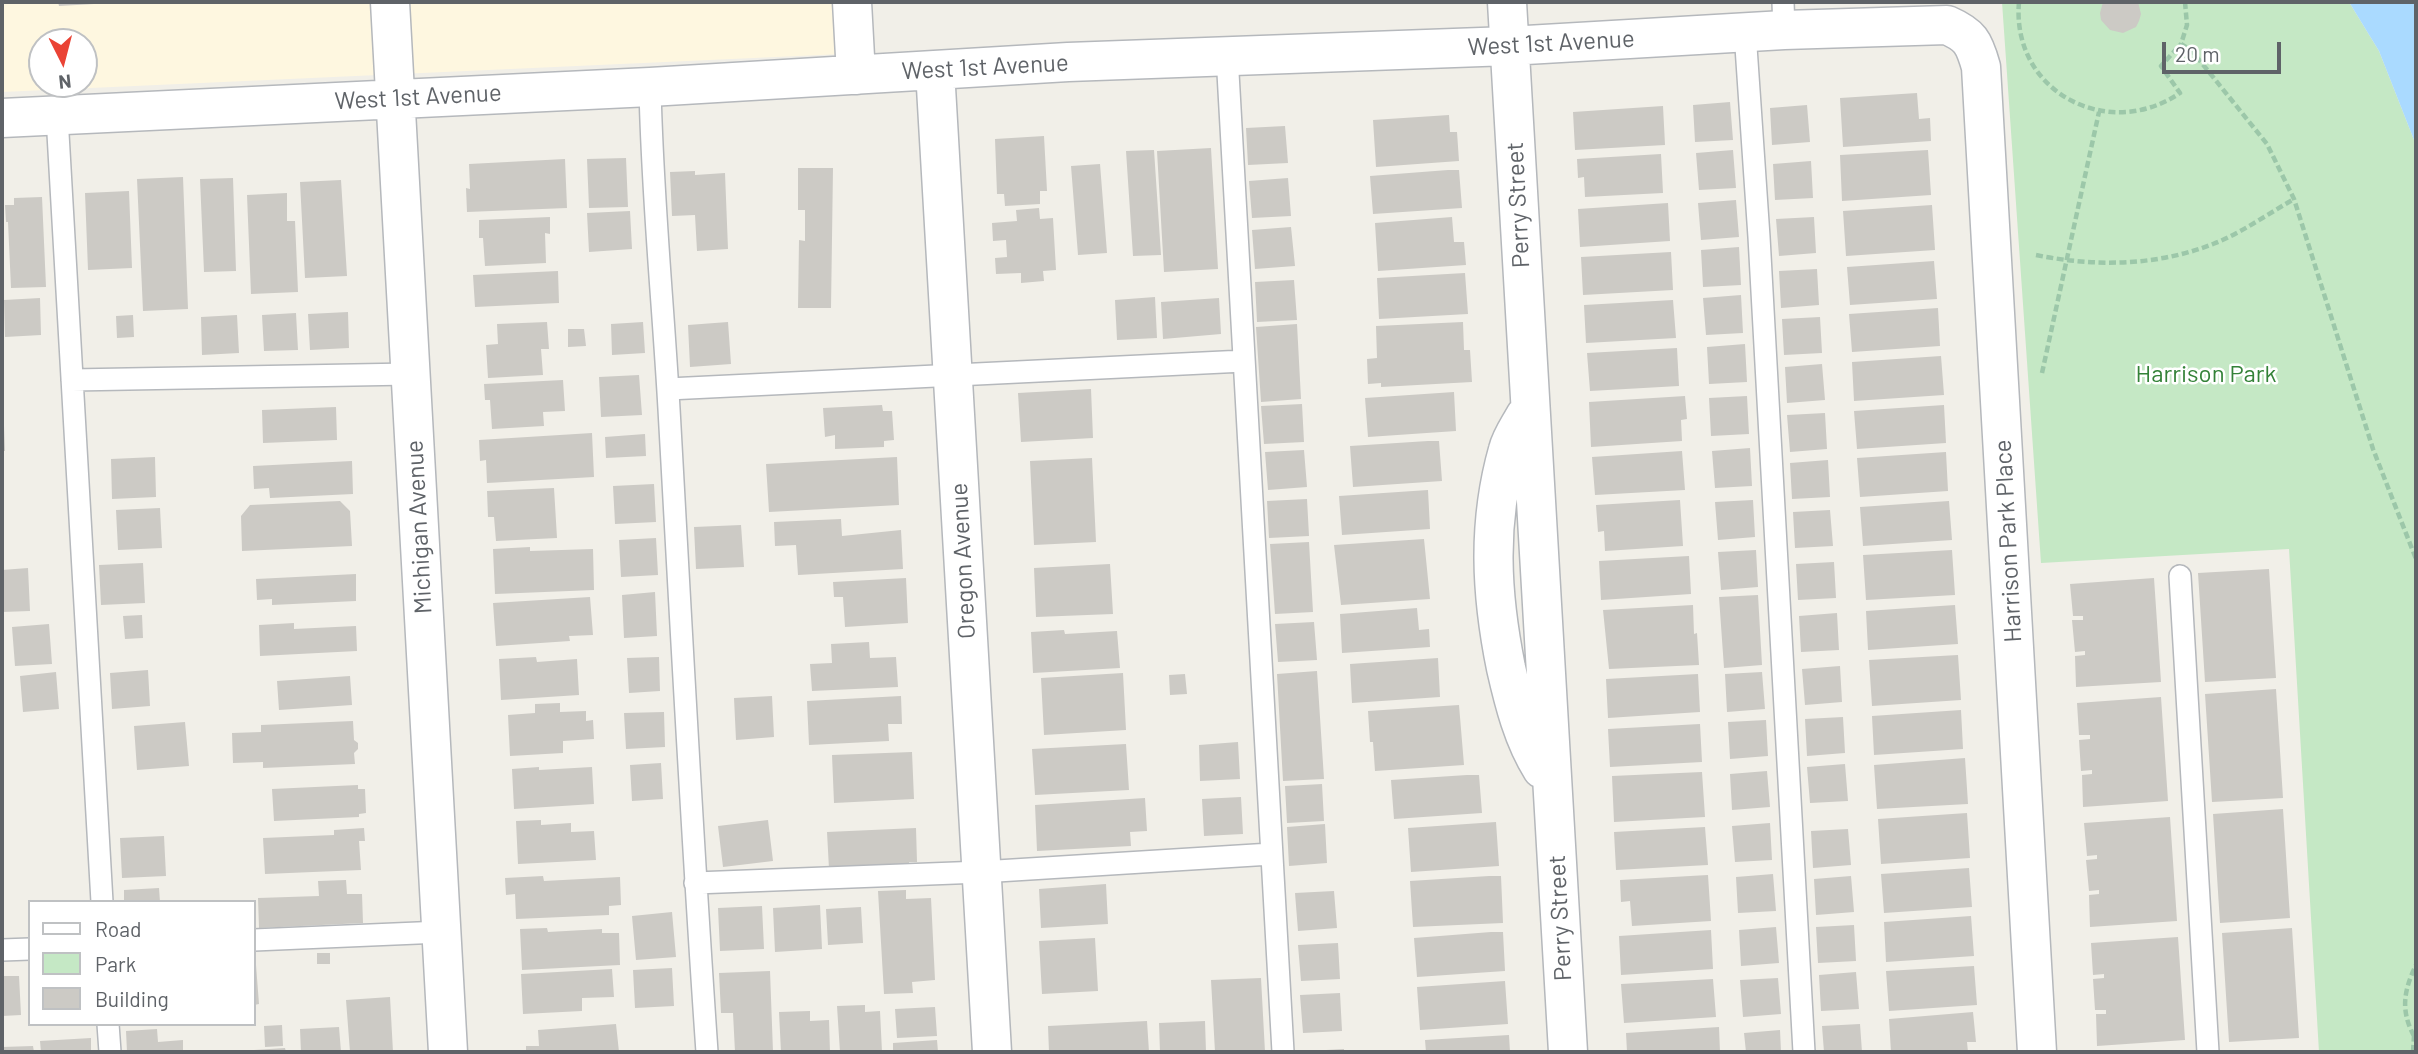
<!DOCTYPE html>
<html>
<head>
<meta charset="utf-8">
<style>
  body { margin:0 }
  #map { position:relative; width:2418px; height:1054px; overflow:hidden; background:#f1efe8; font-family:Barlow,sans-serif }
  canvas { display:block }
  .frame { position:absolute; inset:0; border:4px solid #5f6368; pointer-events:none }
  .legend { position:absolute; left:28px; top:900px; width:228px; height:126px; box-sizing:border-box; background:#fff; border:2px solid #bfc1c3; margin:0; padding:9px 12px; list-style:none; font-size:21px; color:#5f6368 }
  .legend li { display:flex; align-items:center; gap:14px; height:35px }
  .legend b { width:35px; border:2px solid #bfc1c3 }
  .north { position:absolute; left:28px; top:28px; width:70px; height:70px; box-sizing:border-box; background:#fff; border:2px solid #bfc1c3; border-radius:50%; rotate:174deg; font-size:19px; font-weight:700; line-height:28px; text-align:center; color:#5f6368 }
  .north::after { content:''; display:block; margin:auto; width:24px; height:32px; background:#ea4335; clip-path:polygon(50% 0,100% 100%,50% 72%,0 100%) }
  .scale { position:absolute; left:2162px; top:42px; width:119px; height:32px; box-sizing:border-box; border:4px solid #5f6368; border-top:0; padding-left:9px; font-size:21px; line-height:24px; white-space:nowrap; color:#5f6368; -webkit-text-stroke:5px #fff; paint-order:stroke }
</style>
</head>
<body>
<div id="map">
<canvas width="2418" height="1054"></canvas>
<div class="frame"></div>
<ul class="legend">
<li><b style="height:9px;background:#fff"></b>Road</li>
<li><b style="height:19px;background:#c5e8c5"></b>Park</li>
<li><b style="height:19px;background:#cccac5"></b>Building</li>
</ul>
<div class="north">N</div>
<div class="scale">20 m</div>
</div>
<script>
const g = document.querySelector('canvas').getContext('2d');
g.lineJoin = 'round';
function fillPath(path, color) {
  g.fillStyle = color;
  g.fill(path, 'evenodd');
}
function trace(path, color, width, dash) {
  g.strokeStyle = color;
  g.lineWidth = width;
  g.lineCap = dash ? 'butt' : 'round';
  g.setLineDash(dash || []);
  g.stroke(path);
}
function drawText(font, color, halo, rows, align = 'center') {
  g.font = font + ' Barlow,sans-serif';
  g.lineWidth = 5;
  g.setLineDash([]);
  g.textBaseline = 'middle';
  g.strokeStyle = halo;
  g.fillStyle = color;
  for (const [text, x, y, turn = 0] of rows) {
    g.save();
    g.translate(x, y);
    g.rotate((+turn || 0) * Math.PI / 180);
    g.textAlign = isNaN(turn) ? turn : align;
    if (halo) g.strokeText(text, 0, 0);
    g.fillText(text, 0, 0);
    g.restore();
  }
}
fillPath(new Path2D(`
  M2 2H840L842 54 2 92ZM42 42H84V84H42Z`), '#fef7e0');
fillPath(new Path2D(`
  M2002 2H2349L2379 51 2416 145V1052H2319L2289 549 2041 563Z`), '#c5e8c5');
fillPath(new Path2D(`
  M2349 2H2416V145L2379 51Z`), '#aadaff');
fillPath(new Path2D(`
  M58 2H94V4L59 6Z
  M2103 2H2138L2141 14 2139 21 2136 27 2123 33 2110 30 2101 20 2100 13Z
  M1917 93 1919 119 1930 118 1931 141 1843 147 1840 98Z
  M1730 102 1733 140 1695 142 1693 105Z
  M1807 105 1810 142 1772 145 1770 108Z
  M1663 106 1665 145 1575 150 1573 112Z
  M1449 115 1450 132H1457L1459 161 1376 167 1373 120Z
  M1285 126 1288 163 1248 165 1246 128Z
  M1044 136 1047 191H1040V204L1005 206 1004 194H997L995 139Z
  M1211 148 1218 269 1164 272 1157 151Z
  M1154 150 1161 255 1133 256 1126 151Z
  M1733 150 1736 188 1699 190 1696 153Z
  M1928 150 1931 195 1842 201 1840 155Z
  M1661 154 1663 193 1585 197 1584 177 1578 178 1577 159Z
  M626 158 628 207 589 208 587 159Z
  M565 159 567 208 467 212 466 188 470 189 469 164Z
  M1811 161 1813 198 1775 200 1773 164Z
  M1100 164 1107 253 1078 255 1071 166Z
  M798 168H833L831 308H798L799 240 805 241V210H798Z
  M1448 170H1459L1462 208 1373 214 1370 176Z
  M695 171V175L725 173 728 249 697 251 695 215 672 216 670 172Z
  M183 177 188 309 143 311 137 179Z
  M233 178 236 271 204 272 200 179Z
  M1288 178 1291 216 1252 218 1249 181Z
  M341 180 347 276 305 278 300 182Z
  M129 191 132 268 88 270 85 193Z
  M287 193V221H295L298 292 251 294 247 195Z
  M42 197 46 287 11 288 8 222H6L5 205H14V198Z
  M1736 200 1739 237 1701 240 1698 203Z
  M1668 203 1670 241 1580 247 1578 209Z
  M1932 205 1935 250 1846 256 1843 211Z
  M1039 208 1040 219 1053 218 1056 270 1043 271 1044 281 1021 283V273L996 274 995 258 1007 257 1006 240 993 241 992 223 1017 221 1016 210Z
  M630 211 632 249 589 252 587 213Z
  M550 217V234L545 233 546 263 485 266 483 238H479V220Z
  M1452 217 1454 242H1464L1466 265 1378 271 1375 223Z
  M1814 217 1816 253 1779 256 1776 219Z
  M1291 227 1295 266 1255 269 1252 230Z
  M1739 247 1741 285 1703 287 1701 250Z
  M1671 252 1673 290 1583 295 1581 257Z
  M1934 261 1937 299 1850 305 1847 267Z
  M1817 269 1819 305 1781 308 1779 271Z
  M558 271 559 303 475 307 473 275Z
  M1465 273 1468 314 1379 319 1377 278Z
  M1294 280 1297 320 1257 322 1255 282Z
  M1741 295 1743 333 1706 335 1703 298Z
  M1155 297 1157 338 1117 340 1115 300Z
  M40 298 41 335 5 337 4 300Z
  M1219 298 1221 334 1163 339 1161 302Z
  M1673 300 1676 338 1586 343 1584 305Z
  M1938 308 1940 346 1852 352 1849 314Z
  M348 312 349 348 310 350 308 314Z
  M296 313 298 350 264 351 262 315Z
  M133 315 134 337 117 338 116 316Z
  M237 315 239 353 202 355 201 317Z
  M1820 317 1822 353 1784 355 1782 319Z
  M547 322 549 349H541L543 375 488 378 486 345 498 344 497 324Z
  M643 322 645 353 612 355 611 324Z
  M728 322 731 364 690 367 688 325Z
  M1463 322 1464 350H1470L1472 382 1381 387V383L1368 384 1367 359 1377 358 1376 326Z
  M1297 324 1301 399 1261 402 1256 327Z
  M568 329H584L586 346 568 347Z
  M1745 344 1747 382 1709 384 1707 347Z
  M1677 348 1679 386 1590 391 1587 353Z
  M1941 356 1944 395 1854 401 1852 362Z
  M1822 364 1825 400 1787 403 1785 367Z
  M639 375 642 415 601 417 599 377Z
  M563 380 565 411 543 412 544 426 492 429 490 400H485L484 384Z
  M1091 389 1093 438 1021 442 1018 393Z
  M1454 392 1456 431 1368 437 1365 398Z
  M1685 396 1687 419 1681 420 1682 441 1591 447 1589 402Z
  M1747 396 1749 434 1711 436 1709 398Z
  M1302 404 1304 442 1264 444 1261 406Z
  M882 405 883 411H892L894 440 884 441V447L835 449V435L825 437 823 408Z
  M1944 405 1946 443 1857 449 1854 411Z
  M336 407 337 440 263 443 262 410Z
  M1825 413 1827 449 1790 452 1787 415Z
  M2 426H4L5 451H2Z
  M592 433 594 477 487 483 486 460 480 461 479 440Z
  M645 434 646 456 606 458 605 437Z
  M1428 441H1439L1442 481 1353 487 1350 446Z
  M1750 448 1752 486 1715 488 1712 451Z
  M1304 450 1307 487 1268 490 1265 452Z
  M1682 451 1685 490 1595 495 1592 457Z
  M1946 452 1948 491 1860 497 1857 458Z
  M155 457 156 497 112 499 111 459Z
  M897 457 899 505 769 512 766 464Z
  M1092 458 1096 542 1034 545 1030 461Z
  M1828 460 1830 497 1792 499 1790 463Z
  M352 461 353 494 270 498 269 488 254 489 253 466Z
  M654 484 656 522 615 524 613 486Z
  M554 488 557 538 496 541 494 517H488L487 491Z
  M1428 490 1430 529 1342 535 1339 496Z
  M1307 499 1309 536 1269 538 1267 501Z
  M1680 500 1683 546 1605 551 1604 531 1598 532 1596 505Z
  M1753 500 1755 537 1718 540 1715 502Z
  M340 501 350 511 352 546 242 551 241 516 250 505Z
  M1949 501 1952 540 1863 546 1860 507Z
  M160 508 162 548 118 550 116 510Z
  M1830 510 1833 546 1795 548 1793 512Z
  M841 519 842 536 901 530 903 569 798 575 796 545 775 546 774 522Z
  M741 525 744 567 696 569 694 527Z
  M656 538 658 575 621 577 619 540Z
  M1424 539 1430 599 1341 605 1334 545Z
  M1309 542 1313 612 1275 614 1270 544Z
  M530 547V551L593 549 594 590 495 594 493 549Z
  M1756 550 1758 587 1721 590 1718 552Z
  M1952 550 1955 595 1866 600 1863 555Z
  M1689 556 1691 594 1601 600 1599 561Z
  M1834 562 1836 598 1798 600 1796 564Z
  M143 563 145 603 101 605 99 565Z
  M1110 564 1113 614 1036 617 1034 568Z
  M28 568 30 611 2 612V570Z
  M2269 569 2276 678 2205 682 2198 573Z
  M356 574V601L272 605V599L257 600 256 579Z
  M906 578 908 623 845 627 843 597H834L833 582Z
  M2154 578 2161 682 2076 687 2075 656 2085 655V651L2075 652 2072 620H2083V616H2073L2070 584Z
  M655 592 657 636 624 638 622 595Z
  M1758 595 1762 665 1724 668 1719 597Z
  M590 597 593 635 569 636 570 641 496 646 493 603Z
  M1693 605 1694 634 1697 633 1699 665 1609 669 1603 610Z
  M1955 605 1958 644 1868 650 1866 611Z
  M1417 608 1419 630 1429 629 1430 647 1342 653 1340 614Z
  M1837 613 1839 650 1801 652 1799 616Z
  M142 615 143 638 125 639 123 616Z
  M1314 622 1317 660 1278 662 1275 624Z
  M294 623V629L356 626 357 651 260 656 259 625Z
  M49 624 52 664 15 666 12 627Z
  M1064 630 1065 634 1117 631 1120 668 1033 673 1031 632Z
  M869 642 870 658 896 657 898 687 812 691 810 664 832 663 831 644Z
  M1958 655 1961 700 1872 706 1869 660Z
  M536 657 537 662 577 659 579 695 501 700 499 659Z
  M659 657 660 691 629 693 627 658Z
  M1438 658 1440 697 1352 703 1350 664Z
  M1840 666 1842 702 1805 705 1802 669Z
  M148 670 150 706 112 709 110 673Z
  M1317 671 1324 779 1283 781 1277 674Z
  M56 672 59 709 23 712 20 676Z
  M1762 672 1765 709 1727 712 1725 674Z
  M1123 673 1126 730 1044 735 1041 678Z
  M1185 674 1187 694 1170 695 1169 675Z
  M1698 674 1700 712 1608 718 1606 679Z
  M350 676 352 705 279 710 277 681Z
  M2276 689 2283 798 2212 802 2205 694Z
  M772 696 774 737 736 740 734 698Z
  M901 696 902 724H888L889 741 809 745 807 701Z
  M2161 697 2168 801 2083 807 2082 775 2092 774V770L2081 771 2079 740 2090 739V735H2079L2077 703Z
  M560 703V712L586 711V721L593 720 594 739 563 741V753L510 756 508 715 535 713V704Z
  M1459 705 1464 765 1375 771 1373 742H1370L1368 711Z
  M1961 710 1963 749 1874 755 1872 716Z
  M664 712 665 747 626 749 624 713Z
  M1843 717 1845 753 1807 756 1805 719Z
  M1766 720 1768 756 1730 759 1728 722Z
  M353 721 354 740 358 743V749L354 753 355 764 263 768V762L233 763 232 733 261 732V725Z
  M185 722 189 766 137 770 134 726Z
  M1700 724 1702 762 1610 767 1608 729Z
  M1238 742 1240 779 1200 781 1199 745Z
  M1126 744 1129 790 1035 795 1032 749Z
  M912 752 914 799 834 803 832 755Z
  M1965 758 1968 804 1877 809 1874 765Z
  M661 763 663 799 632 801 630 765Z
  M1845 764 1848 801 1810 803 1807 767Z
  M539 767V770L592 767 594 804 514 809 512 769Z
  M1767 771 1770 807 1732 810 1730 774Z
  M1702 772 1705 817 1614 822 1612 776Z
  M1467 775H1479L1482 813 1394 819 1391 780Z
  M1322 784 1324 821 1287 823 1285 786Z
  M358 785V789H365L366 813 359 814V817L274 821 272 789Z
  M1241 797 1243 834 1204 836 1202 799Z
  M1145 798 1147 831 1130 832 1131 846 1037 851 1035 805Z
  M2283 809 2290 918 2220 923 2213 814Z
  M1967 813 1970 858 1881 864 1878 819Z
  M2170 817 2177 921 2090 927 2089 895 2099 894V890L2089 891 2086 860 2097 859V855L2087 856 2084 823Z
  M541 820V825L571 823V832L594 831 596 860 518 864 516 821Z
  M768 820 773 861 723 867 718 826Z
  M1496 822 1499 866 1411 872 1408 828Z
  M1770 823 1772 860 1735 862 1732 826Z
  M1325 824 1327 863 1289 866 1287 827Z
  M1705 827 1708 865 1616 870 1614 832Z
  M364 828 365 841H359L361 870 265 874 263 838 334 835V830Z
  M916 828 917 862H909V865L829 869 827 832Z
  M1848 829 1851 865 1813 868 1811 831Z
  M164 836 166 876 122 878 120 838Z
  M1969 868 1972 907 1884 913 1881 874Z
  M1773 874 1776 911 1738 913 1736 877Z
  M1708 875 1711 921 1632 926 1630 901 1621 902 1620 880Z
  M543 876 544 881 620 877 621 905 609 906V915L516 919 515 894 506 895 505 878Z
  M1489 876H1501L1503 923 1413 927 1410 881Z
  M1851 876 1854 912 1816 915 1814 879Z
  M346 880 347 894H362L363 923 259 928 258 898 319 896 318 881Z
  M1106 884 1108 924 1041 928 1039 889Z
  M159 888 160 902H124V890Z
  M906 890V899L931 898 935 980 912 982 913 993 884 994 878 891Z
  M1334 891 1337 928 1298 931 1295 893Z
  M820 905 822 949 775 952 773 908Z
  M762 906 764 949 720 951 718 908Z
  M861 907 863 943 828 945 826 909Z
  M672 912 676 957 636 960 632 916Z
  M1971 916 1974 956 1886 962 1884 922Z
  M1854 925 1856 961 1818 963 1816 927Z
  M1776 927 1779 963 1741 966 1739 930Z
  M547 928 548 932 602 929V933H619L620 965 522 970 520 929Z
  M2292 928 2299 1038 2229 1042 2222 933Z
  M1711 930 1713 969 1621 975 1619 936Z
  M1491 932H1503L1505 971 1417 977 1414 938Z
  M2178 937 2185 1040 2097 1046 2096 1014H2106V1010H2095L2093 979 2104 978V974L2093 975 2091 943Z
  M1095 938 1098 991 1042 994 1039 941Z
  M1338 943 1340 979 1301 981 1298 945Z
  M317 953H330V964H317Z
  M254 965H256L259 1004 254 1005Z
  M1974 966 1977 1005 1889 1011 1886 971Z
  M672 968 674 1006 635 1008 633 970Z
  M612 969 614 997 582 998V1011L523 1014 521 974Z
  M770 971 773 1052H735L733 1013H721L719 973Z
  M1856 972 1859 1009 1821 1011 1819 975Z
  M2 976H19L21 1015 2 1016Z
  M1261 978 1265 1052H1215L1211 980Z
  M1778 978 1781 1014 1743 1017 1740 980Z
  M1713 979 1716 1017 1624 1023 1621 984Z
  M1505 981 1508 1024 1420 1030 1417 987Z
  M1340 993 1342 1031 1303 1033 1300 995Z
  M390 997 393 1052H350L346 1000Z
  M865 1005V1012L880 1011 882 1052H840L837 1006Z
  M935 1007 937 1036 897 1038 895 1009Z
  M810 1011V1021L829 1020 830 1052H781L779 1012Z
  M1973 1012 1976 1042H1967L1968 1052H1891L1889 1019Z
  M1147 1021 1149 1052H1049L1048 1026Z
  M1205 1021 1206 1052H1160L1159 1023Z
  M616 1024 619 1052H526V1046H539L538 1030Z
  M1860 1024 1862 1052H1824L1822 1026Z
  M282 1025 283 1046 265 1047 264 1026Z
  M339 1027 341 1052H301L300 1029Z
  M1719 1027 1720 1052H1627L1626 1033Z
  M157 1029 158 1042 183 1040V1052H127L126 1031Z
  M1780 1030 1781 1052H1746L1744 1033Z
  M1509 1035 1510 1052H1426L1425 1040Z
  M91 1038V1052H41L40 1041Z
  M937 1040 938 1052H893V1043Z
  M33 1046 34 1052H2V1047Z
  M285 1048 286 1052H254V1050Z
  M1344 1049V1052H1326V1050Z`), '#cccac5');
const lane = new Path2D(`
  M1783 2 1784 30
  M1745 32 1759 237 1804 1052
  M1227 55 1283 1052
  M650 87C652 194 663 302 669 409 681 623 692 838 707 1052
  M57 116 102 902
  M72 380 410 374
  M668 389 1244 361
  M2180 576 2208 1052
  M695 883 981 872 1271 854
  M254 940 441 932
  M2 950 30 949
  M108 1024 110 1052`);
const street = new Path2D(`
  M390 2 448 1052
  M852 2 856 75
  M1507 2 1568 1052
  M935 70 992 1052
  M2 118 650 87 1068 62 1509 46 1784 30 1947 25C1970 35 1974 42 1981 67L2037 1052
  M1525 416C1519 427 1511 438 1508 450 1487 524 1491 594 1506 668 1514 703 1523 739 1542 769`);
trace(lane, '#b5b8bc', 24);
trace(street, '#b5b8bc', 41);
trace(new Path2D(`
  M2019 2C2011 92 2108 142 2180 93L2161 66 2181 44
  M2185 2 2187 25 2181 44 2192 51 2267 144 2294 199 2373 449 2416 559
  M2036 255C2095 267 2157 266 2213 244 2241 233 2268 214 2294 199
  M2042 373 2099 112
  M2414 1036C2400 1010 2404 990 2416 965
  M2413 1052 2414 1036 2416 1034`), '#9cc7a9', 4.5, [7, 3.5]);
trace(lane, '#fff', 21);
trace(street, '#fff', 38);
drawText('24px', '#5f6368', '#fff', [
  ["West 1st Avenue",1551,43,-3],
  ["West 1st Avenue",985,67,-3],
  ["West 1st Avenue",418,97,-3],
  ["Perry Street",1518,205,-93],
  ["Michigan Avenue",419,527,-93],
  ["Harrison Park Place",2008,541,-93],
  ["Oregon Avenue",963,561,-93],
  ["Perry Street",1560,918,-93]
]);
drawText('24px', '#348238', '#fff', [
  ["Harrison Park",2206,374]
]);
</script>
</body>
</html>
